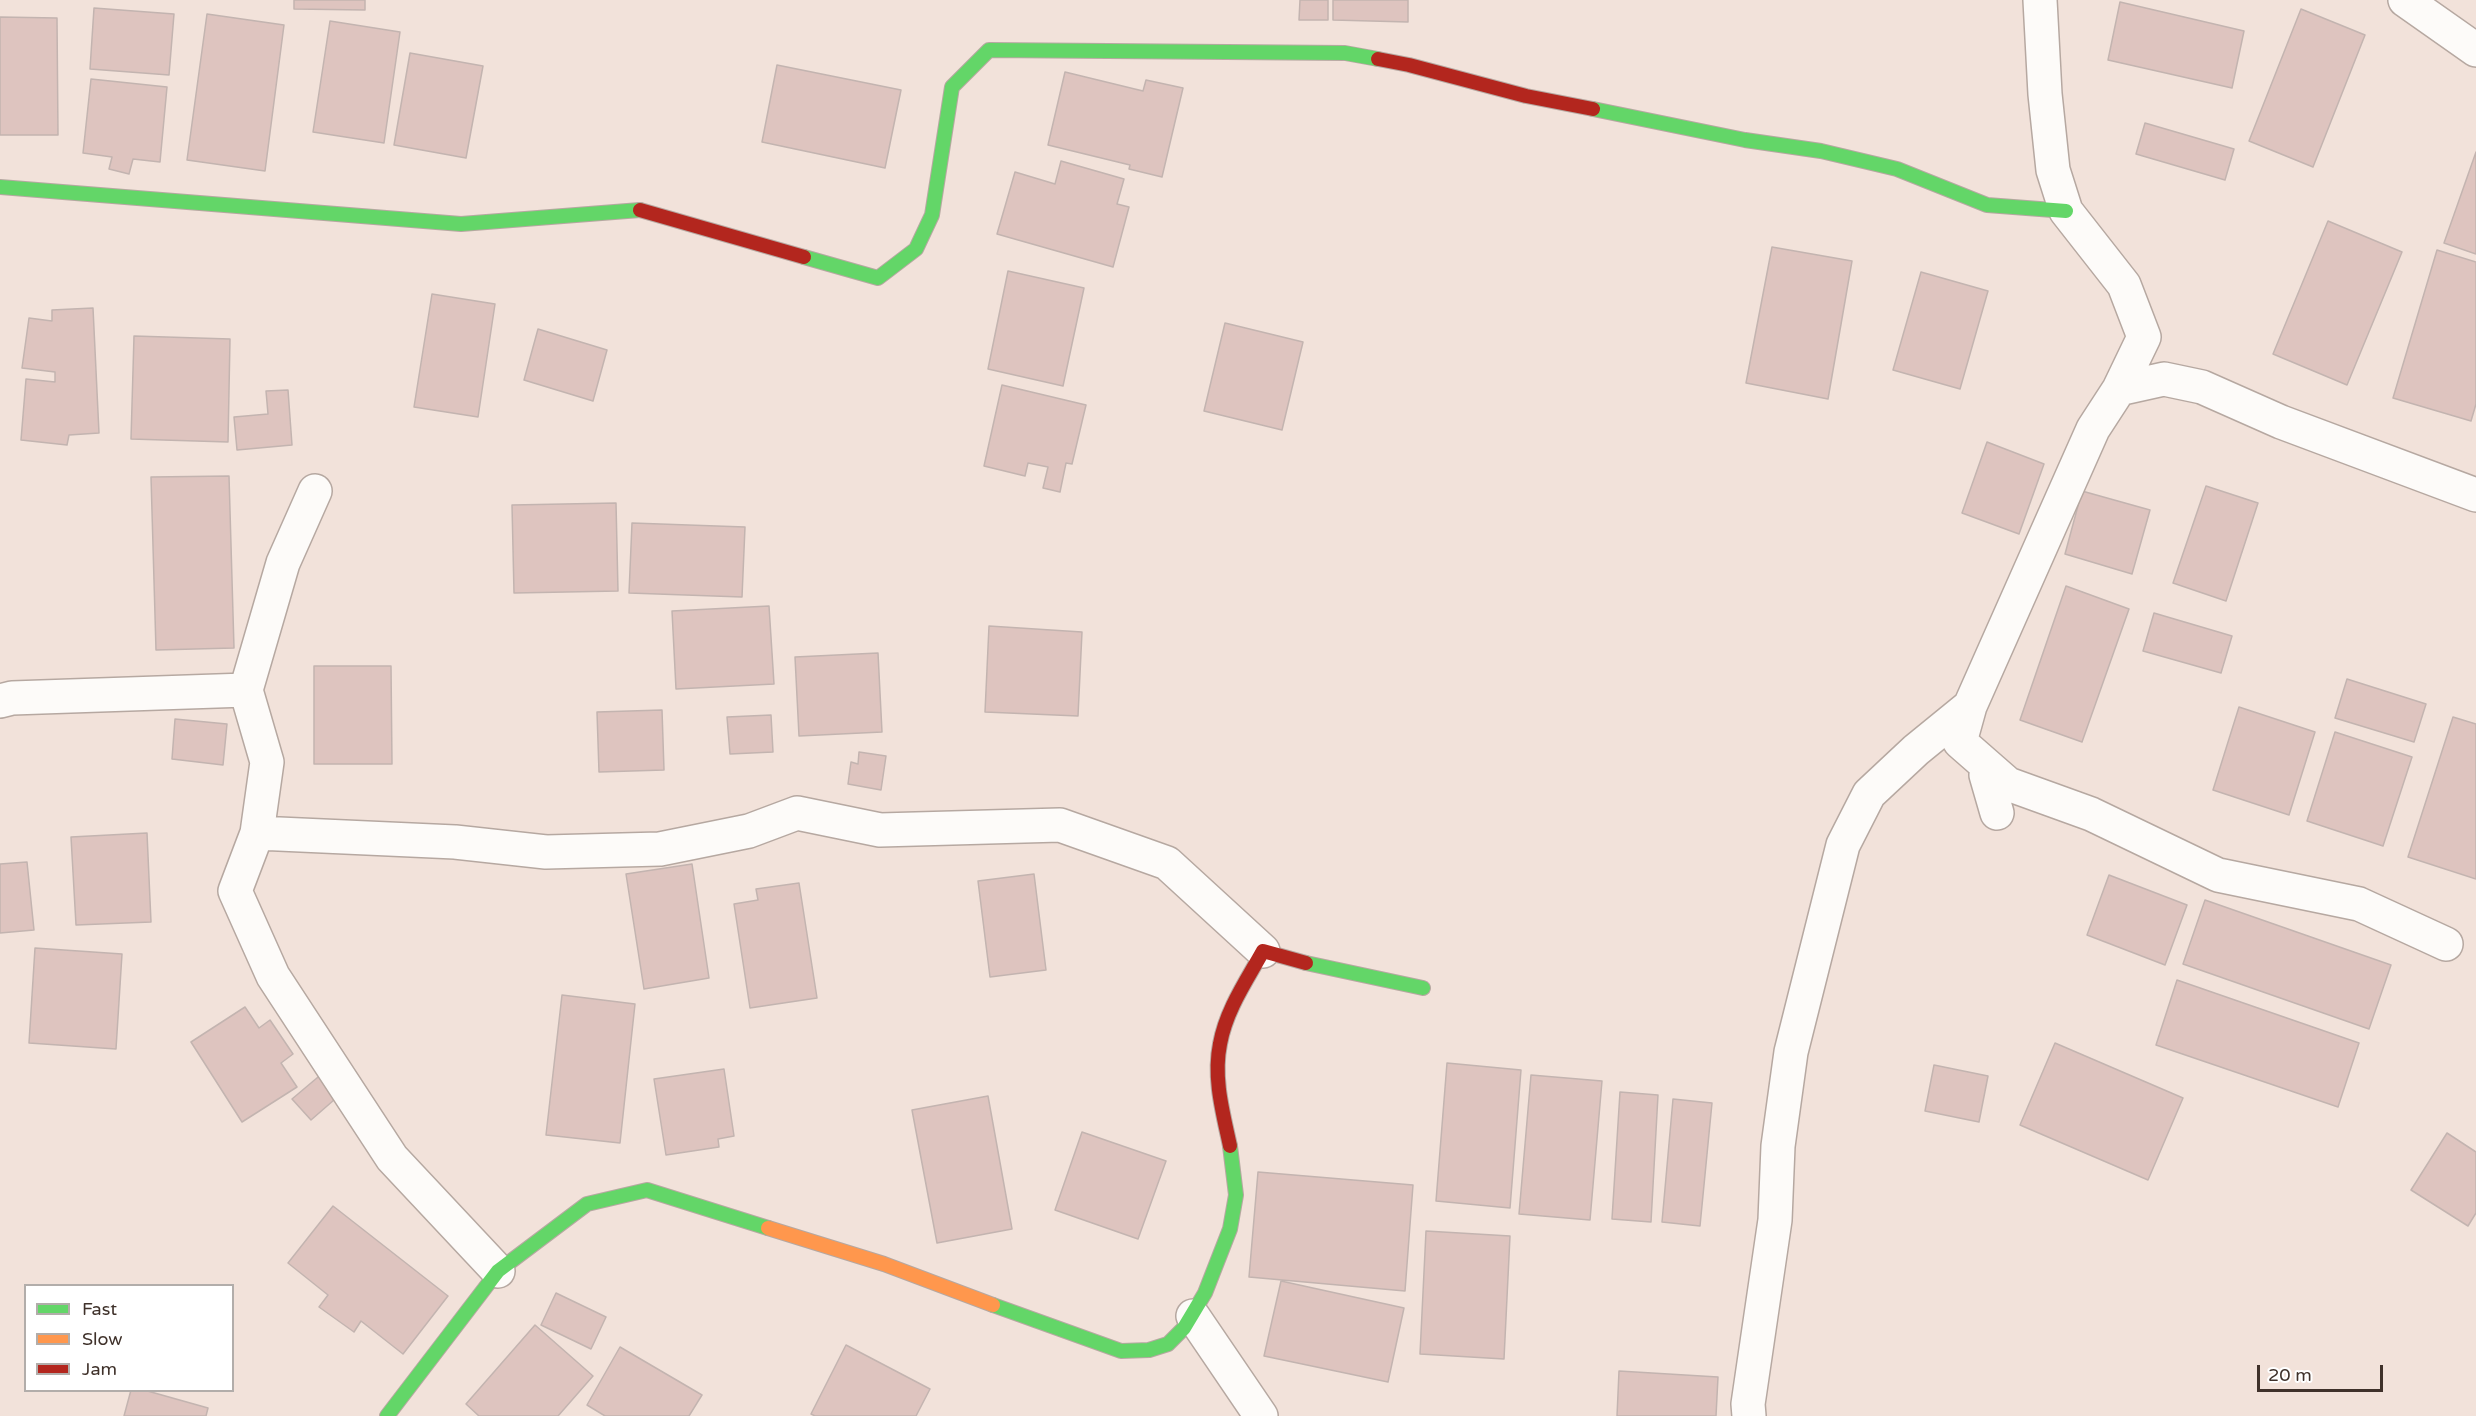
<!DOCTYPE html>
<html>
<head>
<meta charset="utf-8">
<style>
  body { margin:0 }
  #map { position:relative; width:2476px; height:1416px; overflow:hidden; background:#f2e2da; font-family:"Varela Round",sans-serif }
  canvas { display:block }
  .legend { position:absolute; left:24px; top:1284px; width:210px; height:108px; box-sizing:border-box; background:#fff; border:2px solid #b2adaa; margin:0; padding:8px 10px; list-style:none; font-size:18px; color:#3f312a }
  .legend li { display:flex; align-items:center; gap:12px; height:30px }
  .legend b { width:30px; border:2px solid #b2adaa }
  .scale { position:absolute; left:2257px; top:1365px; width:126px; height:27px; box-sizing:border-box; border:3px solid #3f312a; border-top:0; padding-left:8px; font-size:18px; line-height:21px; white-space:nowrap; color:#3f312a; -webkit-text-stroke:4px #fff; paint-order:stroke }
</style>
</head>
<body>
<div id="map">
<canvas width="2476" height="1416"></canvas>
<ul class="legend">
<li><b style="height:8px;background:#63d668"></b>Fast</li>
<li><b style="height:8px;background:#ff974d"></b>Slow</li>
<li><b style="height:8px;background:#b3261e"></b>Jam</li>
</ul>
<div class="scale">20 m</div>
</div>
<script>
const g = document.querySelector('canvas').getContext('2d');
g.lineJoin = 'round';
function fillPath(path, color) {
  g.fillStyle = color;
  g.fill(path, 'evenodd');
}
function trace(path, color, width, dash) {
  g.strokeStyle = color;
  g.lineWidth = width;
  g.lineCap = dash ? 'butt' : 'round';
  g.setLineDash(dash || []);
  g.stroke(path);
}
const building = new Path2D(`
  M294 0H365V10L294 9Z
  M1300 0H1328V20H1299Z
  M1333 0H1408V22L1333 20Z
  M2120 2 2244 31 2232 88 2108 60Z
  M94 8 174 14 169 75 90 69Z
  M2301 9 2365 35 2313 167 2249 141Z
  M207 14 284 25 265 171 187 160Z
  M0 17 57 18 58 135H0Z
  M330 21 400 32 384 143 313 132Z
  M410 53 483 66 466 158 394 145Z
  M777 65 901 90 885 168 762 142Z
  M1065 72 1143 91 1146 80 1183 88 1162 177 1129 169 1130 165 1048 145Z
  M91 79 167 87 160 162 133 159 129 174 109 169 112 157 83 153Z
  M2145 123 2234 149 2225 180 2136 154Z
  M2476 152V254L2444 243Z
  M1061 161 1124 179 1117 204 1129 207 1113 267 997 234 1015 172 1055 184Z
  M2328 221 2402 252 2347 385 2273 354Z
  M1772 247 1852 261 1828 399 1746 383Z
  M2437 250 2476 262V404L2471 421 2393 398Z
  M1008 271 1084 288 1063 386 988 369Z
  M1921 272 1988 291 1960 389 1893 370Z
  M432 294 495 304 478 417 414 407Z
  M93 308 99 433 69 435 67 445 21 440 26 379 55 382V372L22 368 29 318 52 321V310Z
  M1225 323 1303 342 1282 430 1204 411Z
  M538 329 607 350 593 401 524 380Z
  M134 336 230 339 228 442 131 439Z
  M1002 385 1086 405 1072 464 1066 463 1060 492 1043 488 1048 467 1028 463 1025 476 984 466Z
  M288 390 292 445 237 450 234 417 268 414 266 391Z
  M1987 442 2044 464 2019 534 1962 513Z
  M229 476 234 648 156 650 151 477Z
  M2206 486 2258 503 2226 601 2173 583Z
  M2082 491 2150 510 2132 574 2065 554Z
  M616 503 618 591 514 593 512 505Z
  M632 523 745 527 742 597 629 593Z
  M2066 586 2129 609 2082 742 2020 720Z
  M769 606 774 684 676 689 672 611Z
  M2154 613 2232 636 2221 673 2143 651Z
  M989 626 1082 632 1078 716 985 712Z
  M878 653 882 732 799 736 795 657Z
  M314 666H391L392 764H314Z
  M2347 679 2426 704 2414 742 2335 718Z
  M2239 707 2315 732 2289 815 2213 790Z
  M662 710 664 770 599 772 597 712Z
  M771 715 773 752 730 754 727 717Z
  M2453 717 2476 724V879L2408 857Z
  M175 719 227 724 223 765 172 759Z
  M2335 732 2412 757 2383 846 2307 821Z
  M859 752 886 756 881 790 848 784 851 762 858 764Z
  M147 833 151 922 76 925 71 837Z
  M27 862 34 930 0 933V864Z
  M692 864 709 978 644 989 626 874Z
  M1034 874 1046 970 990 977 978 881Z
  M2109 875 2187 905 2165 965 2087 935Z
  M799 883 817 998 750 1008 734 904 758 900 756 889Z
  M2205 900 2391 965 2369 1029 2183 964Z
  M35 948 122 954 116 1049 29 1043Z
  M2177 980 2359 1043 2338 1107 2156 1045Z
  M562 995 635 1004 620 1143 546 1135Z
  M245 1007 259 1028 270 1020 293 1054 281 1063 297 1087 242 1122 191 1042Z
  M2055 1043 2183 1098 2148 1180 2020 1125Z
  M1447 1063 1521 1070 1510 1208 1436 1201Z
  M1934 1065 1988 1076 1979 1122 1925 1111Z
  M724 1069 734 1136 718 1139 719 1147 666 1155 654 1079Z
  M324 1072 342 1093 311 1120 292 1099Z
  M1531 1075 1602 1081 1590 1220 1519 1214Z
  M1620 1092 1658 1095 1651 1222 1612 1219Z
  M988 1096 1012 1229 937 1243 912 1110Z
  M1673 1099 1712 1103 1700 1226 1662 1222Z
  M1082 1132 1166 1161 1138 1239 1055 1210Z
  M2447 1133 2476 1152V1213L2468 1226 2411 1190Z
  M1258 1172 1413 1185 1405 1291 1249 1277Z
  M333 1206 448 1296 403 1354 361 1321 354 1332 319 1307 328 1295 288 1263Z
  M1426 1231 1510 1236 1504 1359 1420 1354Z
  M1281 1281 1404 1308 1388 1382 1264 1356Z
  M556 1293 606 1317 591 1349 541 1325Z
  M535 1325 593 1376 558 1416H479L466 1404Z
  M846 1345 930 1389 916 1416H815L811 1414Z
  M620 1347 702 1395 689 1416H605L587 1405Z
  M1619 1371 1718 1377 1716 1416H1617Z
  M131 1390H144L208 1408 206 1416H124Z`);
fillPath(building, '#dec4bf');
trace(building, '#c3b4b0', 1.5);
const street = new Path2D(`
  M2040 0 2045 94 2053 170 2066 211 2124 285 2144 337 2119 389 2093 429 1970 706 1960 742 2008 784 2091 814 2218 875 2359 904 2446 944
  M2405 0 2476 50
  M2119 389 2164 379 2202 387 2281 422 2476 495
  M246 690 283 563 315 491
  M0 701 12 698 246 690 267 762 257 833 235 891 273 976 392 1158 498 1271
  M1997 813 1986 775 2001 781
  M257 833 455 842 546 852 660 849 749 831 797 813 880 830 1060 825 1167 863 1263 951
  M1193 1316 1261 1416
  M1749 1416 1748 1404 1775 1220 1778 1146 1791 1052 1843 845 1869 794 1916 750 1970 706`);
const fast = new Path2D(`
  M1593 109 1745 140 1821 151 1897 169 1987 205 2066 211
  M0 187 461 224 640 210
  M804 257 878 278 916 249 932 215 952 87 989 50 1345 53 1378 59
  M1306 963 1423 988
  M993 1305 1121 1351 1149 1350 1168 1344 1184 1328 1205 1293 1230 1229 1236 1195 1230 1146
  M387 1416 498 1271 587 1204 647 1190 768 1228`);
const slow = new Path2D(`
  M768 1228 884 1264 993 1305`);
const jam = new Path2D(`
  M1378 59 1409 65 1526 96 1593 109
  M640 210 804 257
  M1230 1146C1223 1113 1213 1078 1220 1044 1226 1010 1247 980 1263 951L1306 963`);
trace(street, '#b6a8a1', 36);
trace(fast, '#b6a8a1', 16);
trace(slow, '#b6a8a1', 16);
trace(jam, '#b6a8a1', 16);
trace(street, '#fdfbf9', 33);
trace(fast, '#63d668', 14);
trace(slow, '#ff974d', 14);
trace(jam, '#b3261e', 14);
</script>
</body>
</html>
